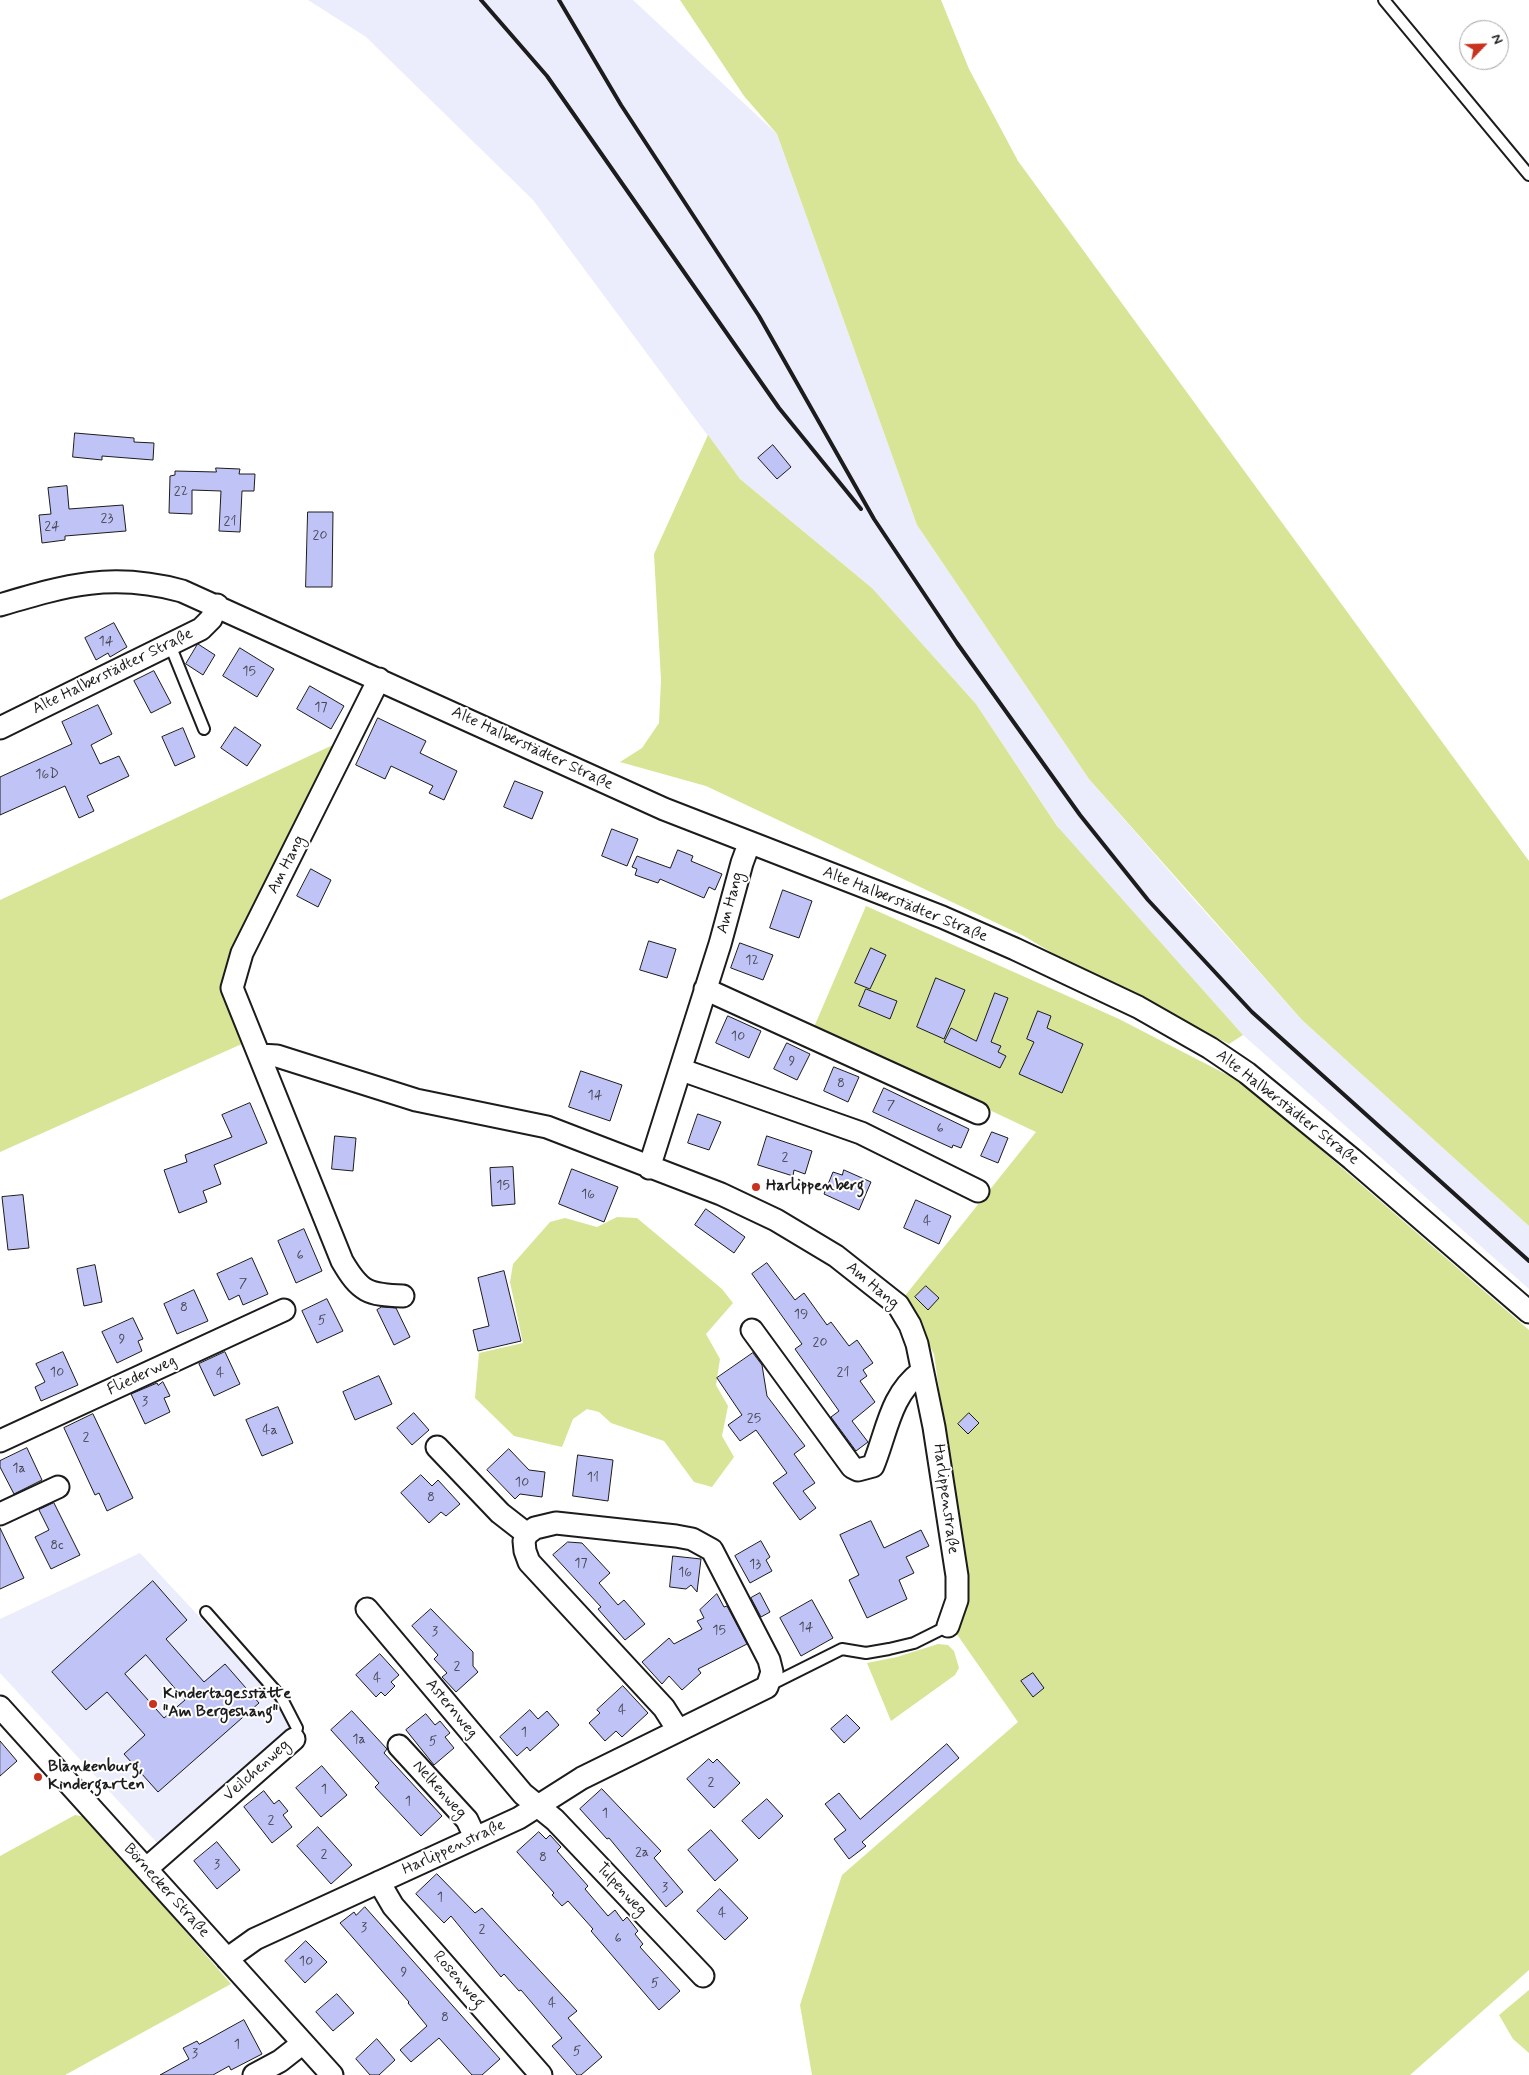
<!DOCTYPE html>
<html>
<head>
<meta charset="utf-8">
<style>
  body { margin:0 }
  #map { position:relative; width:1529px; height:2075px; overflow:hidden; background:#fff; font-family:Mynerve,sans-serif }
  canvas { display:block }
  .north { position:absolute; left:1459px; top:20px; width:50px; height:50px; box-sizing:border-box; background:#fff; border:1px solid #a4a4a4; border-radius:50%; rotate:66deg; font-size:14px; font-weight:700; line-height:20px; text-align:center; color:#1c1c1c }
  .north::after { content:''; display:block; margin:auto; width:18px; height:22px; background:#c8321e; clip-path:polygon(50% 0,100% 100%,50% 72%,0 100%) }
</style>
</head>
<body>
<div id="map">
<canvas width="1529" height="2075"></canvas>
<div class="north">N</div>
</div>
<script>
const g = document.querySelector('canvas').getContext('2d');
g.lineJoin = 'round';
function fillPath(path, color) {
  g.fillStyle = color;
  g.fill(path, 'evenodd');
}
function trace(path, color, width, dash) {
  g.strokeStyle = color;
  g.lineWidth = width;
  g.lineCap = dash ? 'butt' : 'round';
  g.setLineDash(dash || []);
  g.stroke(path);
}
function drawText(font, color, halo, rows, align = 'center') {
  g.font = font + ' Mynerve,sans-serif';
  g.lineWidth = 4;
  g.setLineDash([]);
  g.textBaseline = 'middle';
  g.strokeStyle = halo;
  g.fillStyle = color;
  for (const [text, x, y, turn = 0] of rows) {
    g.save();
    g.translate(x, y);
    g.rotate((+turn || 0) * Math.PI / 180);
    g.textAlign = isNaN(turn) ? turn : align;
    if (halo) g.strokeText(text, 0, 0);
    g.fillText(text, 0, 0);
    g.restore();
  }
}
fillPath(new Path2D(`
  M308 0H633L777 134 917 525 1089 779 1197 903 1302 1020 1529 1226V1289L1243 1035 1060 830 976 704 872 588 740 479 533 200 366 37Z
  M140 1553 274 1697 290 1729 158 1844 0 1673V1619Z`), '#ecedfc');
fillPath(new Path2D(`
  M680 0H941L969 69 1018 161 1529 861V1226L1302 1020 1089 779 917 525 777 134 744 96Z
  M708 435 740 479 872 588 976 704 1057 826 1243 1035 1229 1044 1064 960 1024 936 706 786 620 762 642 748 659 723 661 680 654 554Z
  M335 744 236 947 244 1043 0 1152V900Z
  M866 906 1119 1019 1245 1084 1529 1330V1970L1410 2075H812L800 2005 842 1875 1018 1722 956 1633 968 1595 934 1354 904 1297 1036 1132 814 1027Z
  M617 1217 637 1218 722 1289 733 1303 706 1334 720 1359 716 1385 728 1406 722 1436 734 1457 712 1487 694 1482 664 1441 611 1423 599 1412 587 1409 573 1419 562 1447 514 1436 475 1398 479 1353 523 1343 510 1282 513 1264 550 1222 565 1218 597 1227Z
  M938 1644 948 1645 954 1651 959 1668 955 1675 891 1721 867 1663 897 1657Z
  M75 1815 86 1817 231 1984 65 2075H0V1856Z
  M1529 1990V2053L1513 2039 1499 2015Z`), '#d8e496');
const building = new Path2D(`
  M75 433 134 438V442L154 443 153 460 102 456V460L73 457Z
  M773 445 791 467 777 479 758 458Z
  M216 468 240 469 239 474H255L254 491H242L240 532 219 531 221 491 192 490V514L169 513 170 476 175 475V471L216 472Z
  M67 486 69 509 123 505 126 531 65 536V540L42 543 39 515 51 514 48 488Z
  M308 512H333L332 587H306Z
  M114 623 127 647 110 657 108 653 96 660 85 638Z
  M198 644 215 655 203 675 186 664Z
  M240 648 274 669 257 697 223 676Z
  M154 671 171 703 151 713 134 681Z
  M310 686 344 706 331 729 297 709Z
  M98 705 112 734 91 745 100 764 119 756 129 776 87 796 94 811 79 818 65 786 0 815V777L72 744 62 722Z
  M378 718 426 741 420 753 457 771 444 800 429 793 433 786 391 766 385 779 356 765Z
  M235 727 261 745 247 766 221 748Z
  M183 728 195 757 175 766 162 737Z
  M515 781 543 792 532 819 504 807Z
  M612 829 638 839 627 866 602 856Z
  M678 850 693 856 691 861 722 874 715 890 709 887 704 898 660 879 658 883 635 875 637 869 632 867 637 856 670 868Z
  M311 869 331 880 318 907 297 896Z
  M783 890 812 901 799 938 770 928Z
  M649 941 676 949 667 978 640 970Z
  M740 943 773 955 763 980 731 968Z
  M871 948 886 955 870 989 855 983Z
  M936 978 965 990 944 1039 917 1027Z
  M866 989 897 1001 890 1019 859 1006Z
  M995 993 1008 998 991 1042 1001 1046 998 1052 1006 1056 1000 1068 944 1042 951 1028 976 1041Z
  M1038 1011 1051 1016 1047 1028 1083 1044 1062 1093 1019 1074 1034 1042 1027 1039Z
  M728 1016 761 1031 749 1058 716 1043Z
  M787 1043 810 1054 797 1080 774 1069Z
  M834 1067 859 1077 848 1102 824 1091Z
  M581 1071 622 1085 610 1121 569 1107Z
  M884 1088 969 1129 961 1148 953 1145 952 1148 873 1112Z
  M250 1103 267 1143 214 1165 221 1184 203 1191 207 1202 179 1213 164 1170 187 1162 185 1155 232 1137 222 1115Z
  M698 1114 721 1122 709 1150 688 1143Z
  M992 1132 1008 1138 998 1163 981 1156Z
  M335 1136 356 1138 353 1171 332 1169Z
  M767 1136 812 1151 805 1174 794 1170 793 1176 758 1165Z
  M513 1167 515 1204 492 1206 490 1168Z
  M572 1169 618 1187 604 1222 559 1204Z
  M844 1170 871 1182 859 1210 824 1194 833 1172 842 1175Z
  M23 1195 29 1248 8 1250 2 1197Z
  M916 1200 951 1216 939 1244 904 1228Z
  M706 1209 745 1237 734 1253 695 1225Z
  M304 1229 322 1271 296 1283 278 1241Z
  M252 1258 268 1294 243 1305 239 1295 229 1300 217 1274Z
  M767 1263 795 1300 804 1293 827 1325 831 1322 849 1346 857 1340 873 1363 863 1370 867 1376 860 1381 875 1402 852 1421 868 1442 856 1451 831 1417 839 1411 795 1349 802 1344 752 1274Z
  M95 1265 102 1302 84 1306 77 1269Z
  M504 1271 521 1341 478 1351 473 1330 489 1326 478 1278Z
  M926 1286 939 1298 928 1310 915 1297Z
  M194 1290 208 1321 177 1334 164 1304Z
  M327 1299 343 1331 317 1343 302 1311Z
  M382 1307 396 1308 410 1337 394 1345 377 1310Z
  M133 1318 143 1339 138 1341 142 1351 117 1363 102 1332Z
  M63 1352 78 1385 41 1401 35 1387 45 1382 36 1364Z
  M225 1352 240 1384 214 1396 199 1364Z
  M753 1353 762 1365 767 1396 805 1446 794 1454 815 1483 803 1491 816 1508 800 1520 773 1483 787 1473 756 1430 740 1441 728 1425 742 1415 717 1378Z
  M379 1376 392 1404 355 1420 343 1392Z
  M163 1382 170 1396 164 1398 170 1412 145 1424 131 1394 157 1383 158 1385Z
  M278 1407 293 1443 262 1456 246 1420Z
  M414 1413 429 1430 412 1445 397 1428Z
  M969 1413 979 1423 968 1434 958 1424Z
  M93 1414 133 1498 107 1511 99 1493 95 1495 64 1428Z
  M27 1448 42 1480 14 1494 0 1467V1461Z
  M509 1449 529 1470 545 1472 542 1497 520 1494 515 1499 487 1470Z
  M578 1455 613 1460 608 1501 573 1496Z
  M421 1475 432 1486 438 1480 460 1504 446 1516 441 1512 429 1523 401 1493Z
  M54 1503 80 1555 51 1569 35 1537 49 1530 39 1510Z
  M871 1521 884 1548 921 1530 929 1546 906 1557 914 1573 899 1580 907 1599 867 1618 849 1580 859 1575 840 1535Z
  M0 1528 24 1578 0 1589Z
  M761 1541 770 1557 766 1560 772 1571 750 1583 735 1556Z
  M568 1542 582 1543 610 1573 599 1583 618 1605 624 1600 645 1624 625 1640 598 1609 601 1607 553 1555Z
  M673 1556 701 1559 697 1592 691 1585 686 1589 670 1587Z
  M153 1581 187 1620 166 1639 204 1682 225 1664 259 1703 158 1792 124 1754 145 1735 107 1692 86 1710 52 1672ZM146 1655 185 1700 164 1718 125 1674Z
  M760 1593 770 1612 761 1617 751 1598Z
  M717 1594 724 1607 727 1606 747 1644 698 1669 701 1673 682 1690 669 1676 662 1684 642 1662 669 1638 674 1644 702 1629 697 1621 704 1618 700 1610Z
  M812 1600 833 1638 801 1656 780 1618Z
  M431 1609 473 1652V1666L478 1672 456 1692 442 1677 447 1673 434 1659 438 1655 412 1626Z
  M380 1654 399 1675 391 1682 395 1686 385 1696 381 1692 376 1697 356 1675Z
  M1033 1673 1044 1688 1033 1697 1021 1681Z
  M623 1686 648 1713 622 1737 616 1731 605 1741 589 1723 600 1713 597 1710Z
  M530 1710 538 1719 547 1711 559 1725 530 1751 527 1747 517 1756 500 1737Z
  M352 1711 387 1749 384 1753 442 1816 421 1836 375 1787 379 1783 331 1730Z
  M426 1714 435 1725 440 1721 450 1733 445 1737 454 1748 434 1765 406 1730Z
  M847 1715 860 1728 844 1743 831 1729Z
  M0 1741 17 1761 0 1776Z
  M947 1744 959 1758 862 1842 866 1846 849 1859 834 1839 846 1830 825 1804 839 1793 860 1819Z
  M709 1759 713 1763 717 1759 740 1783 714 1808 687 1779Z
  M322 1766 347 1795 321 1817 296 1788Z
  M602 1789 661 1851 654 1858 683 1892 666 1907 609 1838 607 1839 580 1809Z
  M264 1791 274 1804 279 1800 288 1811 283 1815 292 1827 272 1843 244 1807Z
  M767 1799 783 1816 759 1839 742 1821Z
  M318 1827 352 1865 331 1884 297 1846Z
  M711 1830 738 1860 715 1881 688 1850Z
  M539 1832 546 1839 550 1835 561 1847 557 1851 588 1886 585 1889 608 1916 615 1910 623 1921 627 1917 638 1931 635 1934 643 1944 640 1947 680 1991 659 2010 591 1931 593 1929 568 1901 562 1906 552 1895 554 1893 517 1852Z
  M217 1842 240 1870 217 1889 194 1861Z
  M437 1874 475 1913 482 1908 577 2011 568 2018 602 2057 581 2075H577L552 2046 562 2038 521 1990 519 1991 504 1974 501 1977 451 1916 444 1923 416 1894Z
  M720 1889 748 1918 725 1940 697 1911Z
  M365 1907 500 2059 482 2075H472L439 2038 411 2062 400 2050 427 2026 408 2003 409 2002 340 1923 354 1912 356 1915Z
  M306 1941 327 1962 305 1983 285 1961Z
  M337 1994 354 2013 333 2031 316 2012Z
  M244 2020 262 2054 231 2070 229 2066 213 2075H160L189 2059 183 2048 197 2041 199 2044Z
  M377 2039 395 2060 379 2075H370L356 2059Z`);
fillPath(building, '#c0c3f5');
trace(building, '#1c1c1c', 1);
const service = new Path2D(`
  M1384 0 1529 175
  M170 645 204 729
  M206 1612 281 1697 297 1728 294 1739
  M770 1685 842 1649 866 1653 889 1649 914 1643 948 1626`);
const minor = new Path2D(`
  M0 605C67 585 112 572 182 591L664 809 942 917 1015 949 1138 1007 1210 1048 1247 1073 1352 1159 1529 1312
  M379 679 242 953 232 988 342 1261C360 1292 368 1295 403 1296
  M0 728 201 629 211 619 217 605
  M705 989 978 1113
  M260 1055 277 1056 416 1100 547 1127 721 1194 776 1220 836 1256 898 1305 910 1325 917 1344 934 1427 957 1576V1600L948 1626
  M682 1070 861 1133 978 1191
  M649 1168 720 944 742 863 749 844
  M752 1330 852 1467 858 1470 873 1466C887 1432 890 1395 921 1372
  M0 1441 284 1310
  M437 1447 500 1513 527 1534
  M0 1514 58 1487
  M367 1609 523 1794 555 1820 703 1976
  M0 1707 332 2075
  M399 1746 467 1820 475 1837
  M146 1869 294 1739
  M379 1882 393 1906 541 2075
  M227 1959 255 1939 519 1818 582 1778 767 1687 772 1672 769 1660 712 1550 692 1539 676 1536 556 1523 535 1528 527 1534 524 1541 525 1551 529 1562 664 1708 678 1730
  M254 2075 280 2061 303 2043`);
trace(service, '#1c1c1c', 14);
trace(minor, '#1c1c1c', 25);
trace(service, '#fff', 10);
trace(minor, '#fff', 21);
trace(new Path2D(`
  M481 0 547 76 779 408 861 509
  M559 0 621 105 759 316 874 519 957 643 1080 815 1148 900 1252 1012 1529 1261`), '#1c1c1c', 4);
for (const [x, y, r, color] of [
  [756,1187,5,"#c8321e"],
  [153,1704,5,"#c8321e"],
  [38,1777,5,"#c8321e"]
]) {
  const dot = new Path2D();
  dot.arc(x, y, r, 0, 2 * Math.PI);
  g.fillStyle = color;
  g.fill(dot);
  trace(dot, '#fff', 2);
}
drawText('14px', '#454652', null, [
  ["22",181,492],
  ["23",107,519],
  ["21",230,522],
  ["24",52,527],
  ["20",320,536],
  ["14",106,642],
  ["15",249,672],
  ["17",321,708],
  ["16D",47,775],
  ["12",752,961],
  ["10",738,1037],
  ["9",792,1062],
  ["8",841,1084],
  ["14",595,1096],
  ["7",891,1106],
  ["6",940,1129],
  ["2",785,1158],
  ["15",503,1186],
  ["16",588,1195],
  ["4",927,1222],
  ["6",300,1256],
  ["7",243,1284],
  ["8",184,1308],
  ["19",801,1315],
  ["5",322,1321],
  ["9",122,1340],
  ["20",820,1343],
  ["10",57,1373],
  ["21",843,1373],
  ["4",220,1374],
  ["3",145,1402],
  ["25",754,1419],
  ["4a",270,1431],
  ["2",86,1438],
  ["1a",19,1469],
  ["11",593,1478],
  ["10",522,1483],
  ["8",431,1498],
  ["8c",57,1546],
  ["17",581,1564],
  ["13",755,1565],
  ["16",685,1573],
  ["14",806,1628],
  ["15",719,1631],
  ["3",435,1632],
  ["2",457,1667],
  ["4",377,1679],
  ["4",622,1711],
  ["1",524,1733],
  ["1a",359,1740],
  ["5",433,1742],
  ["2",711,1783],
  ["1",324,1790],
  ["1",408,1802],
  ["1",605,1814],
  ["2",271,1821],
  ["2a",642,1853],
  ["2",324,1855],
  ["8",543,1858],
  ["3",217,1865],
  ["3",665,1888],
  ["1",440,1898],
  ["4",722,1914],
  ["3",364,1928],
  ["2",482,1930],
  ["6",618,1939],
  ["10",306,1962],
  ["9",404,1973],
  ["5",655,1984],
  ["4",552,2004],
  ["8",445,2018],
  ["1",237,2045],
  ["5",577,2052],
  ["3",195,2054]
]);
drawText('16px', '#1c1c1c', '#fff', [
  ["Alte Halberstädter Straße",113,672,-26],
  ["Alte Halberstädter Straße",532,749,25],
  ["Am Hang",287,865,-63],
  ["Am Hang",731,903,-75],
  ["Alte Halberstädter Straße",905,905,22],
  ["Alte Halberstädter Straße",1287,1108,38],
  ["Am Hang",872,1286,40],
  ["Fliederweg",142,1376,-25],
  ["Harlippenstraße",945,1499,82],
  ["Asternweg",451,1709,50],
  ["Veilchenweg",257,1771,-42],
  ["Nelkenweg",439,1790,48],
  ["Harlippenstraße",454,1848,-25],
  ["Tulpenweg",621,1890,47],
  ["Börnecker Straße",166,1891,48],
  ["Rosenweg",458,1980,49]
]);
drawText('bold 16px', '#1c1c1c', '#fff', [
  ["Harlippenberg",766,1187],
  ["Kindertagesstätte",163,1695],
  ["\"Am Bergeshang\"",163,1713],
  ["Blankenburg,",48,1768],
  ["Kindergarten",48,1786]
], 'left');
</script>
</body>
</html>
